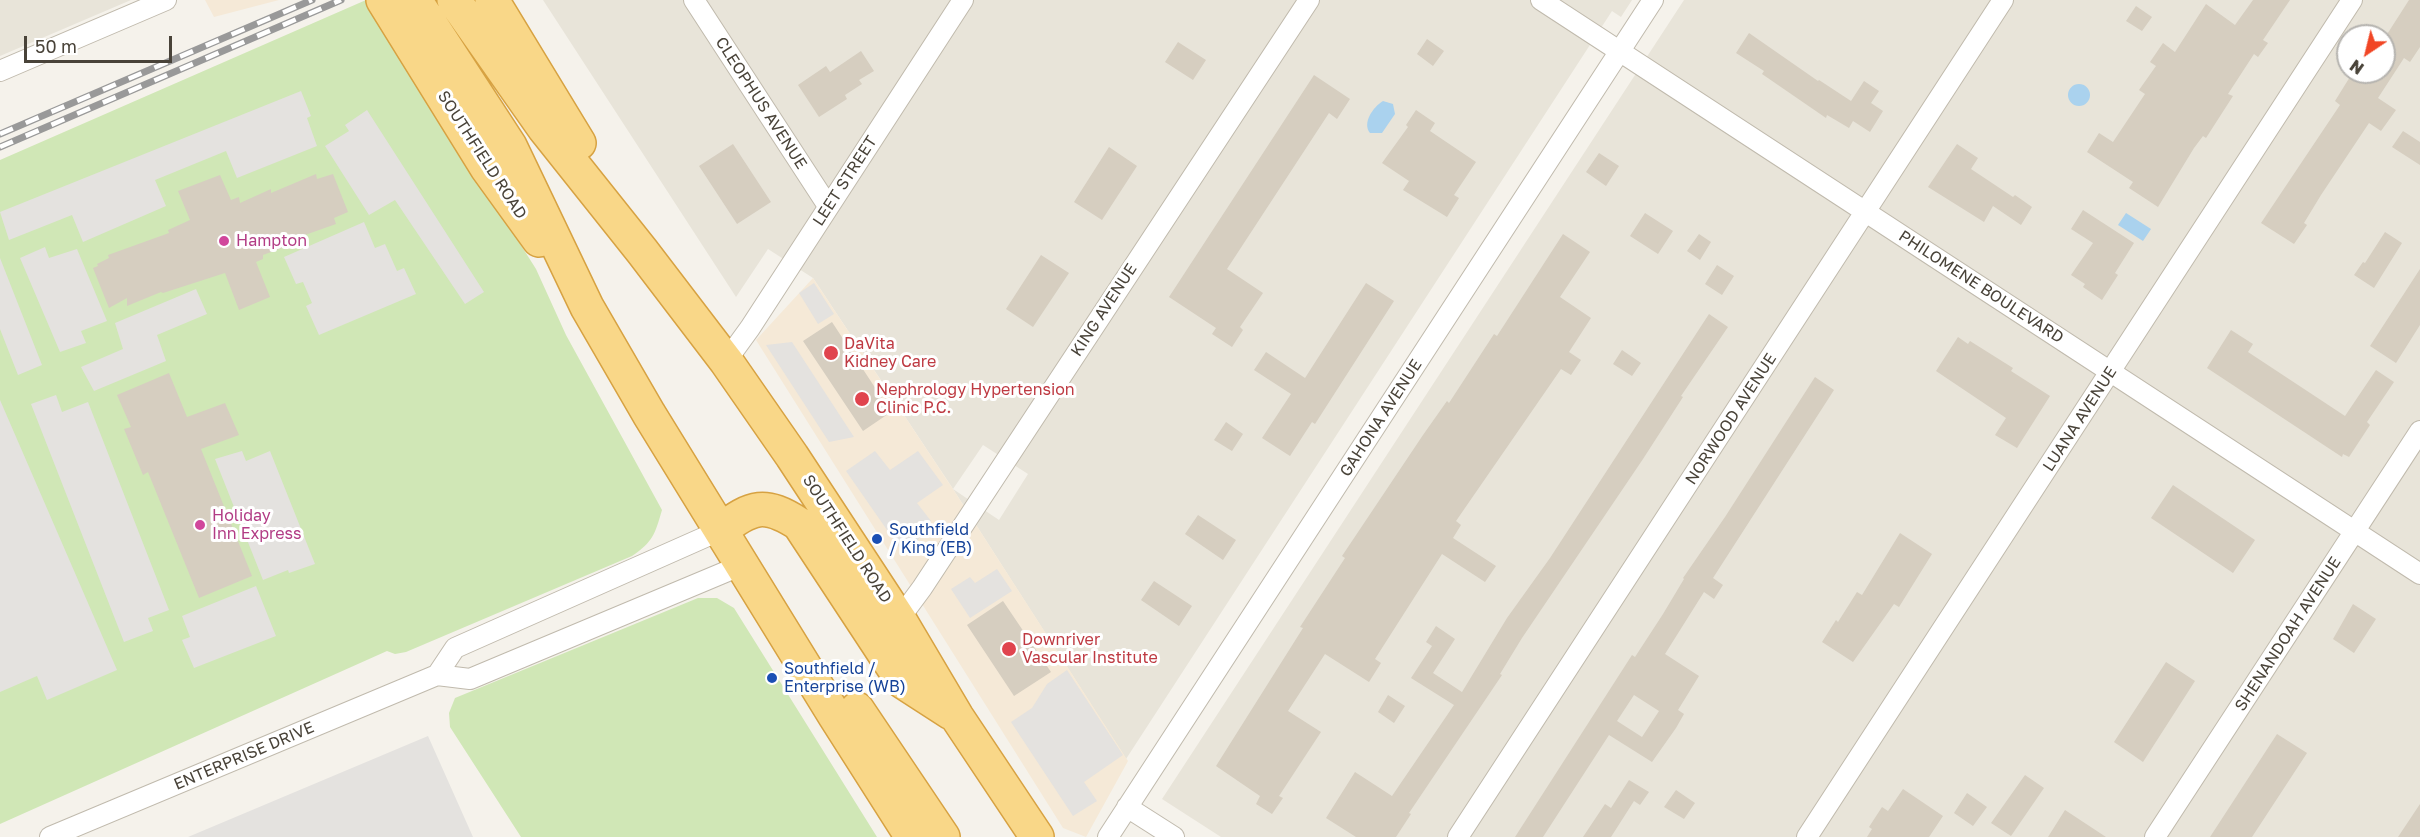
<!DOCTYPE html>
<html>
<head>
<meta charset="utf-8">
<style>
  body { margin:0 }
  #map { position:relative; width:2420px; height:837px; overflow:hidden; background:#f5f2eb; font-family:"Golos Text",sans-serif }
  canvas { display:block }
  .north { position:absolute; left:2336px; top:24px; width:60px; height:60px; box-sizing:border-box; background:#fff; border:2px solid #b6b4b0; border-radius:50%; rotate:215deg; font-size:16px; font-weight:700; line-height:24px; text-align:center; color:#494339 }
  .north::after { content:''; display:block; margin:auto; width:21px; height:27px; background:#f14625; clip-path:polygon(50% 0,100% 100%,50% 72%,0 100%) }
  .scale { position:absolute; left:24px; top:36px; width:148px; height:27px; box-sizing:border-box; border:3px solid #494339; border-top:0; padding-left:8px; font-size:18px; line-height:21px; white-space:nowrap; color:#494339; -webkit-text-stroke:4px #fff; paint-order:stroke }
</style>
</head>
<body>
<div id="map">
<canvas width="2420" height="837"></canvas>
<div class="north">N</div>
<div class="scale">50 m</div>
</div>
<script>
const g = document.querySelector('canvas').getContext('2d');
g.lineJoin = 'round';
function fillPath(path, color) {
  g.fillStyle = color;
  g.fill(path, 'evenodd');
}
function trace(path, color, width, dash) {
  g.strokeStyle = color;
  g.lineWidth = width;
  g.lineCap = dash ? 'butt' : 'round';
  g.setLineDash(dash || []);
  g.stroke(path);
}
function drawText(font, color, halo, rows, align = 'center') {
  g.font = font + ' "Golos Text",sans-serif';
  g.lineWidth = 6;
  g.setLineDash([]);
  g.textBaseline = 'middle';
  g.strokeStyle = halo;
  g.fillStyle = color;
  for (const [text, x, y, turn = 0] of rows) {
    g.save();
    g.translate(x, y);
    g.rotate((+turn || 0) * Math.PI / 180);
    g.textAlign = isNaN(turn) ? turn : align;
    if (halo) g.strokeText(text, 0, 0);
    g.fillText(text, 0, 0);
    g.restore();
  }
}
fillPath(new Path2D(`
  M0 0H131L0 56Z
  M543 0H1632L1621 17 1612 11 1126 759 953 489 813 278 768 249 736 297ZM983 445 1028 474 999 520 953 489Z
  M1684 0H2420V837H1221L1162 799ZM2348 36H2384V72H2348Z`), '#e8e4d9');
fillPath(new Path2D(`
  M205 0H279L214 17Z
  M813 278 953 489 1128 761 1086 837 1063 828 756 340Z`), '#f5e9d7');
fillPath(new Path2D(`
  M366 0 536 269 566 335 662 510C655 534 653 542 632 556L406 652 395 654 387 651 0 824V160Z
  M698 598H717L734 608 877 837H521L450 727 449 713 455 698Z`), '#d0e7b6');
fillPath(new Path2D(`
  M301 91 311 116 307 118 317 146 237 178 226 151 155 180 166 206 83 242 72 215 9 240 0 212Z
  M367 110 484 292 465 304 395 200 369 215 325 146 349 131 345 125Z
  M364 222 375 248 385 244 397 271 404 268 416 294 319 335 306 306 312 303 303 282 296 284 284 257Z
  M45 247 49 258 77 249 107 321 81 331 86 343 60 352 20 258Z
  M0 258 42 365 18 375 0 329Z
  M814 283 834 314 818 324 799 293Z
  M196 289 207 314 157 335 166 361 94 391 81 367 123 349 115 323Z
  M792 342 854 437 829 442 766 345Z
  M56 395 62 412 88 402 169 610 148 618 153 631 124 642 31 404Z
  M0 400 117 670 47 700 37 676 0 692Z
  M242 451 246 461 270 451 315 564 289 573 288 570 263 580 215 459Z
  M875 451 890 470 918 451 943 485 917 503 931 521 915 544 903 553 846 471Z
  M997 569 1012 591 970 618 951 589 970 577 975 583Z
  M256 586 276 636 194 668 182 640 190 637 182 616Z
  M1067 670 1123 755 1084 782 1097 801 1073 816 1011 722 1032 708 1047 684Z
  M428 736 473 837H188Z`), '#e4e2df');
fillPath(new Path2D(`
  M2068 95a11 11 0 1 1 22 0a11 11 0 1 1-22 0Z
  M1383 101 1393 104 1395 114 1382 133H1370C1362 123 1373 107 1383 101Z
  M2126 213 2151 229 2143 241 2118 225Z`), '#aad2ee');
fillPath(new Path2D(`
  M2253 0H2290L2263 40 2268 43 2258 57 2254 54 2228 94 2233 96 2206 138 2203 136 2194 148 2158 207 2129 188 2133 182 2087 152 2099 133 2113 142 2145 94 2139 90 2156 66 2150 62 2163 43 2175 52 2206 4 2235 25Z
  M2409 0H2420V47L2410 62 2404 58 2378 98 2396 110 2381 131 2369 123 2321 195 2304 223 2307 225 2294 244 2261 223 2340 105 2335 101 2353 72H2384V39Z
  M2136 6 2152 17 2142 31 2126 21Z
  M1749 33 1818 81 1819 80 1851 101 1864 81 1879 91 1871 103 1883 111 1870 132 1853 121 1849 128 1827 115 1826 118 1762 74 1764 71 1736 53Z
  M1427 39 1444 51 1433 66 1417 54Z
  M1178 42 1206 60 1193 80 1165 62Z
  M861 51 874 71 859 80 862 84 845 95 847 99 819 117 798 85 826 66 830 72Z
  M1314 75 1350 99 1337 119 1329 113 1227 269 1263 293 1240 327 1243 330 1232 347 1212 334 1216 328 1169 297Z
  M1416 110 1435 123 1430 131 1476 162 1454 195 1459 198 1447 217 1403 190 1409 181 1382 163 1408 127 1406 125Z
  M2403 131 2420 142V165L2392 147Z
  M733 144 771 202 737 224 699 166Z
  M1957 144 1978 158 1971 169 2013 197 2015 195 2032 207 2021 225 1993 206 1984 222 1928 187Z
  M1109 147 1137 166 1102 220 1074 202Z
  M1599 153 1619 166 1606 186 1586 172Z
  M316 174 317 179 333 174 348 212 334 218 336 224 305 235 306 239 263 255V259L256 262 270 297 239 310 225 273 163 293 161 292 127 306V298L109 308 93 268 98 266 97 264 109 258 108 255 169 233 168 230 190 220 178 191 220 175 231 200 239 197 240 203 271 189V193Z
  M2083 210 2134 243 2115 273 2118 275 2102 300 2083 287 2085 284 2071 275 2093 243 2071 229Z
  M1645 213 1673 231 1658 254 1630 236Z
  M2385 232 2402 243 2374 288 2354 275 2363 262 2365 263Z
  M1563 234 1590 252 1560 297 1591 318 1569 352 1581 360 1571 375 1561 369 1456 521 1461 525 1453 538 1496 566 1485 582 1442 554 1375 659 1381 663 1369 682 1325 654 1288 711 1321 732 1279 796 1283 798 1272 814 1256 804 1260 796 1216 766 1303 628 1300 627 1345 558 1342 556 1423 435 1447 401 1449 403 1494 334 1497 336Z
  M1699 234 1711 242 1700 260 1687 251Z
  M1041 255 1069 273 1033 327 1006 309Z
  M1717 265 1734 276 1722 295 1705 284Z
  M2420 269V325L2396 363 2370 346Z
  M1366 283 1394 301 1315 424 1312 422 1290 456 1262 438 1291 394 1254 370 1266 352 1305 378Z
  M1709 314 1728 327 1681 396 1683 397 1643 459 1522 638 1500 674 1502 675 1409 813 1411 814 1396 837H1356L1326 818 1355 772 1392 796 1454 705 1411 678 1432 646 1426 642 1436 626 1455 639 1433 673 1462 692 1507 618 1550 558Z
  M832 322 891 412 863 431 803 341Z
  M2231 330 2253 344 2248 352 2345 416 2376 370 2394 382 2367 422 2370 425 2349 457 2343 454 2342 457 2207 368Z
  M1958 337 1968 344 1970 341 2013 368 2011 371 2050 396 2017 448 1995 435 2006 418 1936 371Z
  M1622 350 1641 363 1632 376 1613 364Z
  M169 373 187 417 225 403 239 435 201 449 252 576 199 598 148 472 143 475 124 429 131 427 117 395Z
  M1815 377 1834 390 1713 578 1723 585 1714 599 1704 592 1665 654 1699 676 1678 710 1684 714 1676 728 1652 762 1609 735 1543 837H1515L1632 655 1635 657 1663 614 1684 579 1683 578 1725 517ZM1634 695 1659 711 1642 737 1617 721Z
  M1226 422 1243 434 1232 451 1214 440Z
  M2173 485 2255 540 2233 573 2151 518Z
  M1198 515 1236 540 1223 560 1185 534Z
  M1900 533 1932 554 1899 607 1894 604 1853 662 1822 642 1836 620 1838 622 1857 592 1862 595Z
  M1154 581 1192 606 1179 626 1141 600Z
  M1003 601 1051 672 1014 696 967 625Z
  M2353 604 2376 619 2354 653 2333 639Z
  M2166 662 2195 681 2143 762 2114 742Z
  M1388 695 1405 706 1394 723 1378 712Z
  M2277 734 2307 753 2252 837H2210Z
  M2025 775 2044 788 2011 836 1991 823Z
  M1629 780 1649 792 1640 805 1634 801 1611 837H1583L1605 804 1611 808Z
  M1903 789 1943 816 1929 837H1867L1872 829 1869 827 1882 807 1888 811Z
  M1676 790 1695 803 1684 819 1664 807Z
  M1967 793 1987 807 1973 826 1954 813Z
  M2420 804V837H2398Z
  M2065 810 2106 837H2048Z`), '#d6cec0');
const minor = new Path2D(`
  M694 0 828 206
  M1541 0 2420 574
  M0 71 166 0
  M726 361 750 328 963 0
  M899 619 922 588 1309 0
  M437 675 455 648 721 530
  M1127 807 1174 837
  M50 837 437 675 470 679 742 565
  M1108 837 1653 0
  M1458 837 2003 0
  M1807 837 2352 0
  M2155 837 2420 431`);
const trunk = new Path2D(`
  M383 0 487 168 539 240
  M415 0 510 146 587 307 649 414 835 716 912 837
  M454 0 544 128 642 251 726 361 792 456 899 619 957 717 1037 837
  M492 0 579 143
  M721 530C752 506 765 502 799 524L903 682 951 713
  M857 709 943 837`);
trace(minor, '#c0baad', 22);
trace(trunk, '#d7a242', 36);
trace(minor, '#fff', 20);
trace(trunk, '#f9d788', 33);
const rail = new Path2D(`
  M0 134 312 0
  M0 147 341 0`);
trace(rail, '#999', 7);
trace(rail, '#fff', 4.5, [14]);
for (const [x, y, r, color] of [
  [224,241,6,"#d1479c"],
  [831,353,8,"#e0444e"],
  [862,399,8,"#e0444e"],
  [200,525,6,"#d1479c"],
  [877,539,6,"#1a4fb4"],
  [1009,649,8,"#e0444e"],
  [772,678,6,"#1a4fb4"]
]) {
  const dot = new Path2D();
  dot.arc(x, y, r, 0, 2 * Math.PI);
  g.fillStyle = color;
  g.fill(dot);
  trace(dot, '#fff', 2);
}
drawText('16px', '#494339', '#fff', [
  ["CLEOPHUS AVENUE",761,103,57],
  ["SOUTHFIELD ROAD",482,155,57],
  ["LEET STREET",845,181,-57],
  ["PHILOMENE BOULEVARD",1981,287,33],
  ["KING AVENUE",1104,310,-57],
  ["GAHONA AVENUE",1381,418,-57],
  ["NORWOOD AVENUE",1731,419,-57],
  ["LUANA AVENUE",2080,419,-57],
  ["SOUTHFIELD ROAD",847,539,57],
  ["SHENANDOAH AVENUE",2288,634,-57],
  ["ENTERPRISE DRIVE",244,756,-23]
]);
drawText('16px', '#b23c85', '#fff', [
  ["Hampton",236,241],
  ["Holiday",212,516],
  ["Inn Express",212,534]
], 'left');
drawText('16px', '#be3a42', '#fff', [
  ["DaVita",844,344],
  ["Kidney Care",844,362],
  ["Nephrology Hypertension",876,390],
  ["Clinic P.C.",876,408],
  ["Downriver",1022,640],
  ["Vascular Institute",1022,658]
], 'left');
drawText('16px', '#164399', '#fff', [
  ["Southfield",889,530],
  ["/ King (EB)",889,548],
  ["Southfield /",784,669],
  ["Enterprise (WB)",784,687]
], 'left');
</script>
</body>
</html>
